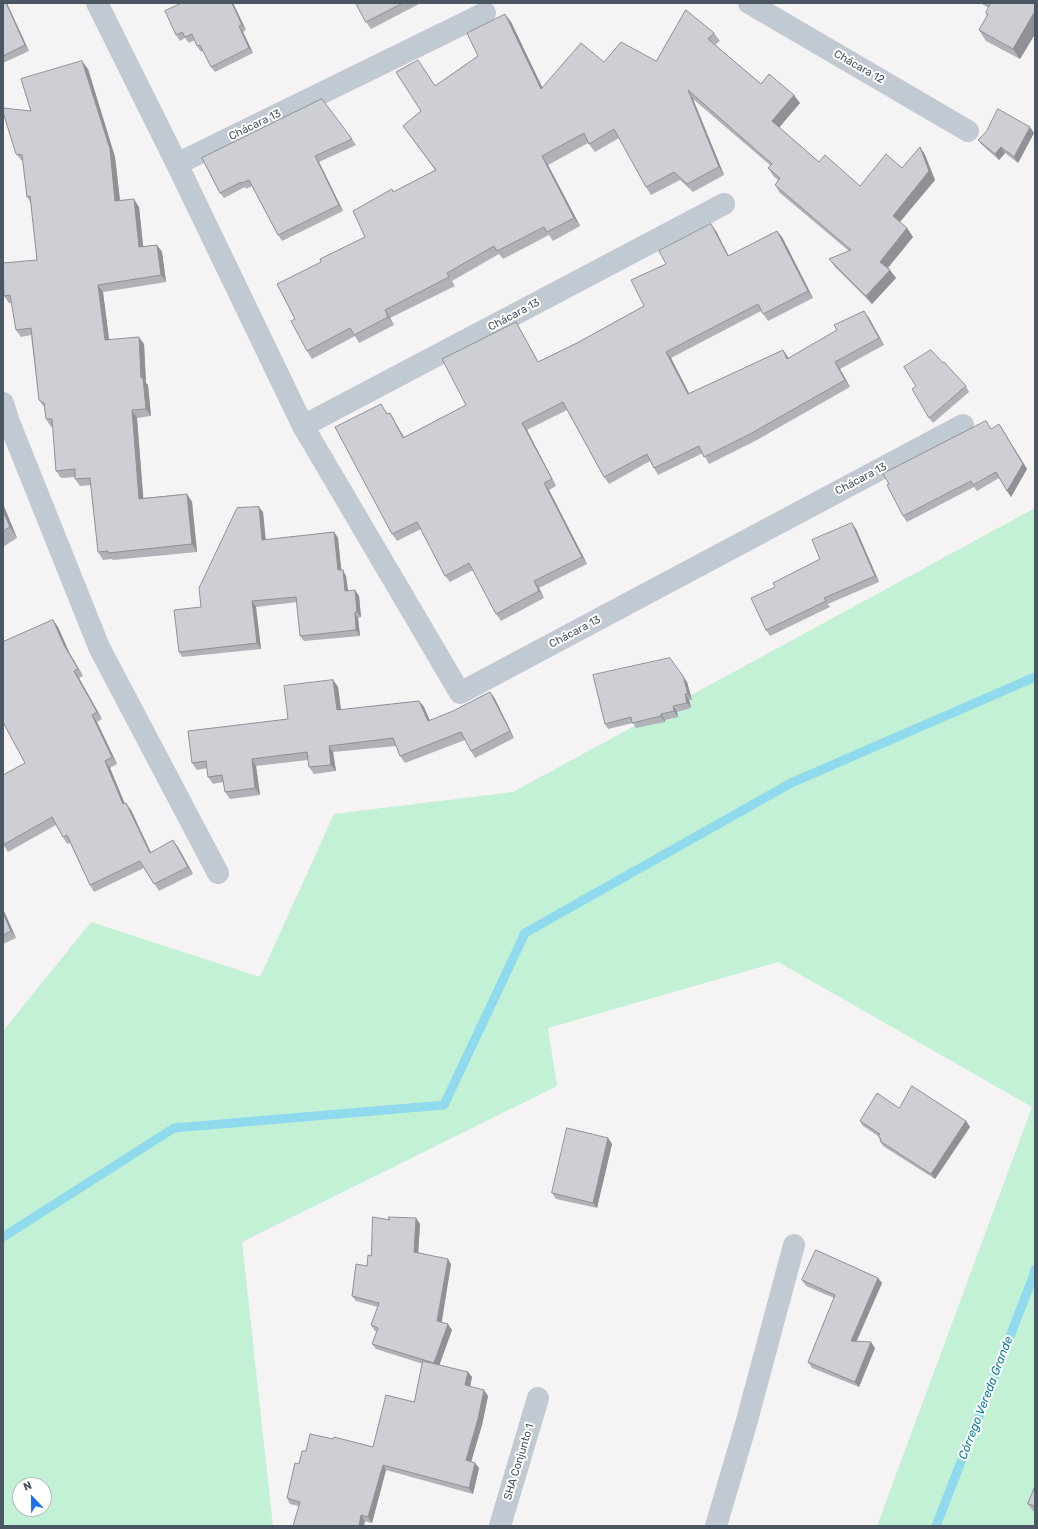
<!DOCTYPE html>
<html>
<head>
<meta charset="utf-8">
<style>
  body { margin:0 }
  #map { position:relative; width:1038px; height:1529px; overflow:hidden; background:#f5f3f3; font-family:Rubik,sans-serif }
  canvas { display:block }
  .frame { position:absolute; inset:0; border:4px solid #4a5661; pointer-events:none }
  .north { position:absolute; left:12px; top:1477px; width:40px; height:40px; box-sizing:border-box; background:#fff; border:1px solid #b7bbc0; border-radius:50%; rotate:338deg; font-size:11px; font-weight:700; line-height:16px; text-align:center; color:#4a5661 }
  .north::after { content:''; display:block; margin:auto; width:14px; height:18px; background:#1a73e8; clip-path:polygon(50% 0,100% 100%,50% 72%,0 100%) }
</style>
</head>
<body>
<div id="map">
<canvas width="1038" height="1529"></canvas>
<div class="frame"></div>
<div class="north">N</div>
</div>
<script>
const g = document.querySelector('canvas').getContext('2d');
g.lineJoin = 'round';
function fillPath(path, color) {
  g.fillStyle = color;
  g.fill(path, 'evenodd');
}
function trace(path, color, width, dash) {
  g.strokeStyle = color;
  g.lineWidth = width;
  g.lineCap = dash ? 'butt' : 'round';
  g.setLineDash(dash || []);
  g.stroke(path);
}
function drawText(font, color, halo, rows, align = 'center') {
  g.font = font + ' Rubik,sans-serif';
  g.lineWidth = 4;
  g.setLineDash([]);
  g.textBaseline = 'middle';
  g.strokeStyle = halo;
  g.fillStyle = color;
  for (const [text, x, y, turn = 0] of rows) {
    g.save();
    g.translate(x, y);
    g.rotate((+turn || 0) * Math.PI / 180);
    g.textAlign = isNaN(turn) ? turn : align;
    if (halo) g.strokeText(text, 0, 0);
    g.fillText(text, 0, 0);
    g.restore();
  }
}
fillPath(new Path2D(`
  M1035 508V1526H877L1032 1107 778 962 548 1028 557 1086 242 1242 273 1526H3V1031L91 922 260 977 334 814 513 792ZM20 1485H44V1509H20Z`), '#c3f1d5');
trace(new Path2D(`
  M3 1237 174 1128 444 1105 525 933 791 783 1035 677
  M936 1526 1033 1277 1035 1269`), '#90daee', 9);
trace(new Path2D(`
  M97 3 177 164 303 426 460 693 963 425
  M749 3 968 131
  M177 164 485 13
  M3 403 9 422 99 647 218 873
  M303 426 724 204
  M500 1526 538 1398
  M716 1526 746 1424 794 1245`), '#c1cad2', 22);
fillPath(new Path2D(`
  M3 3 29 51 3 63Z
  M182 3H233L246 30 243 32 253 53 215 72 211 67 203 51 201 52 197 46 195 40 189 43 185 38 180 41 176 35Z
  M356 3H421L371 29 366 22Z
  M980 3H1035V34L1020 59 986 41 979 30 987 16 986 13 989 8Z
  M511 22 542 88 604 62 656 61 714 33 720 41 715 45 761 84 800 103 779 127 819 162 860 186 902 168 920 147 925 155 935 180 900 222 907 228 913 237 888 268 896 278 872 304 835 267 829 259 849 251 780 193 775 185 778 180 774 177 768 168 771 166 693 99 724 175 693 192 680 180 651 195 646 187 619 138 595 152 588 143 548 165 580 226 553 241 549 235 503 259 499 254 452 281 455 286 390 318 394 325 359 343 355 336 312 359 307 351 295 319 321 262 365 237 394 192 435 170 403 126 421 111 436 86 478 56Z
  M88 69 115 157 120 201 139 207 143 247 157 245 162 252 166 282 103 292 109 339 144 344 146 383 148 385 151 416 137 418 143 498 187 494 192 502 197 552 113 560 112 559 103 560 98 552 91 485 80 486 75 479V477L61 478 56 471 53 427H51L46 419 45 408 39 400 31 335 21 337 16 330 12 303H9L4 296 37 260 31 203 27 197 23 161H22L16 154 31 111Z
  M1034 133 1018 163 1005 153 999 160 982 145 978 140Z
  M352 139 356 145 319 162 343 211 282 241 278 235 252 186 246 189 245 187 224 198 220 193 202 158Z
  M716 231 729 256 782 237 813 298 768 321 761 311 671 358 689 394 783 350 788 359 869 318 884 345 840 369 850 387 755 441 709 464 703 453 658 475 650 461 609 484 604 477 567 410 527 430 556 486 549 490 587 564 539 588 544 598 501 621 496 614 473 570 450 582 445 576 421 529 397 541 392 534 386 411 388 414 390 413 394 420 404 437 466 405 516 322 520 329 538 362 577 343 644 306 666 264Z
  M943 363 966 386 969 392 933 423 929 418 916 386Z
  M992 429 1003 430 1027 469 1011 497 999 478 977 491 974 487 907 522 903 516Z
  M3 504 17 538 3 547Z
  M263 512 266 540 334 532 338 538 341 570 346 576 348 591 359 596 361 617 358 618 360 636 304 641 300 636 297 602 256 607 261 649 182 657 179 652 201 607Z
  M856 529 879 582 828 604 830 607 770 636 766 630 775 587 820 559Z
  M53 620 58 627 69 652 83 676 79 678 102 719 97 722 117 764 110 768 124 804 131 810 151 852 178 847 193 874 159 891 144 868 94 892 90 885 70 843 67 844 63 837 56 825 8 852 3 844 25 763 3 722V642Z
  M333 680 338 687 341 710 419 701 424 707 430 721 453 711 490 692 495 699 514 738 475 758 471 751 465 740 405 763 400 756 396 746 333 752 336 771 314 774 309 767 308 760 256 766 260 795 230 799 225 792 223 782 213 784 208 777 207 768 197 770 192 763 288 719Z
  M687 682 692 700H689L691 708 677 712 678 717 665 720V722L636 728 633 723 608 729 605 724Z
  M3 909 16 938 3 944Z
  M899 1108 966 1121 970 1127 935 1179 883 1146 880 1141V1140L878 1136 863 1126 860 1121Z
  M608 1138 612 1144 597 1208 556 1199 552 1193Z
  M416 1218 420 1224 418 1252 451 1264 441 1322 452 1330 439 1365 468 1372 472 1377 470 1387 488 1396 482 1425 471 1461 475 1463 479 1468 473 1494 386 1470 372 1523 290 1504 287 1498 299 1464 306 1451 333 1439 373 1447 414 1402 423 1364 376 1349 372 1344 377 1332 375 1331 371 1325 378 1307 356 1301 352 1296 371 1256 390 1220Z
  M878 1278 882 1283 857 1341 875 1348 859 1387 812 1368 808 1362 834 1298 806 1286 802 1280Z
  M1035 1486V1511H1033L1028 1504Z`), '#b0b2b7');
fillPath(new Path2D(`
  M6 3H7L29 51 25 45Z
  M232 3H233L246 30 242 25Z
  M1035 11V34L1020 59 1013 49Z
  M505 14 511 22 547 97 541 89Z
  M239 26 243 32 253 53 249 48Z
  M82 61 88 69 115 157 121 209 115 201Z
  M688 90 693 99 724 175 719 167Z
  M794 95 800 103 778 129 772 121Z
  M1030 127 1034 133 1018 163 1014 157Z
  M920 147 925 155 935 180 898 224 893 216Z
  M1001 147 1005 153 999 160 995 154Z
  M315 156 319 162 343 211 339 205Z
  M542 156 548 165 580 226 574 218Z
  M134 199 139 207 144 254 139 247Z
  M711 224 716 231 732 263 728 256Z
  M907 228 913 237 886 270 880 262Z
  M777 231 782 237 813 298 808 291Z
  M157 245 162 252 166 282 161 275Z
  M890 270 896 278 872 304 866 296Z
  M98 285 103 292 110 347 105 340Z
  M385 310 390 318 394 325 388 317Z
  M864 311 869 318 884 345 879 338Z
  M139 337 144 344 146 383 148 385 151 416 146 409 141 378Z
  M783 350 788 357 792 366 787 359Z
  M666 352 671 358 693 401 688 394Z
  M835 362 840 369 850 387 845 380Z
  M132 410 137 418 144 506 139 499Z
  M390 413 394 420 408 445 403 438Z
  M522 423 527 430 556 486 552 479Z
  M999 424 1027 469 1011 497 1007 491Z
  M544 483 549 490 587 564 582 557Z
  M187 494 192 502 197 552 192 544Z
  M3 504 17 538 10 527 3 511Z
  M259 507 263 512 266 546 262 540Z
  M852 523 856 529 879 582 875 576Z
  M334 532 338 538 342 576 338 570Z
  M343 570 346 576 349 597 345 591Z
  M534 581 539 588 544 598 539 591Z
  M355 590 359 596 361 617 357 612Z
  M252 601 256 607 261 649 257 643Z
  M355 612 358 618 360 636 356 630Z
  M53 620 58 627 69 652 83 676 78 669 64 645Z
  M74 671 79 678 102 719 97 712Z
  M683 676 687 682 692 700 688 694Z
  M333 680 338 687 342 717 337 710Z
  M490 692 495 699 514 738 510 731Z
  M685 694 689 700 691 708 687 703Z
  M419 701 424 707 433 728 428 721Z
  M673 706 677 712 678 717 674 711Z
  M661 714 665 720V722L661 716Z
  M92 715 97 722 117 764 112 757Z
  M329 746 333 752 336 771 331 765Z
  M252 759 256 766 260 795 255 788Z
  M105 761 110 768 128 811 123 804Z
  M126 803 131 810 154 860 150 853Z
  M173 840 178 847 193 874 188 867Z
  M3 909 16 938 11 931 3 913Z
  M966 1121 970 1127 935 1179 931 1174Z
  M608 1138 612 1144 597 1208 593 1203Z
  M416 1218 420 1224 418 1257 414 1252Z
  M448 1259 451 1264 441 1327 437 1321Z
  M878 1278 882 1283 854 1346 851 1341Z
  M448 1324 452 1330 438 1369 434 1363Z
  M871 1342 875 1348 859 1387 855 1382Z
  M468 1372 472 1377 469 1391 465 1385Z
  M484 1390 488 1396 482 1425 470 1466 466 1460Z
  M475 1463 479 1468 473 1494 469 1488Z
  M383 1465 386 1470 372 1523 368 1517Z
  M361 1515 365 1521 364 1526H359Z`), '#909195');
const building = new Path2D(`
  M3 3H6L25 45 3 56Z
  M182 3H232L242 25 239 26 249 48 211 67 200 45 197 46 192 34 185 37 182 32 176 35 165 11Z
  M356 3H403L366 22Z
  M991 3H1035V11L1013 49 979 30 988 14 986 13Z
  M686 10 714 33 708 39 761 84 769 74 794 95 772 121 819 162 825 155 860 186 886 154 902 168 920 147 929 171 893 216 907 228 880 262 890 270 866 296 829 259 851 250 775 185 780 178 768 168 772 164 688 90 719 167 687 184 674 172 646 187 614 129 589 144 584 133 542 156 574 218 547 232 544 227 497 251 494 246 447 273 449 277 385 310 388 317 354 335 350 328 307 351 291 321 295 319 277 284 321 262 320 259 365 237 353 211 392 189 393 192 436 170 403 126 421 111 396 72 418 60 435 86 478 56 467 33 505 14 541 89 581 43 604 62 621 42 656 61Z
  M82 61 110 149 115 201 134 199 139 247 157 245 161 275 98 285 105 340 139 337 141 378H143L146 409 132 410 139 499 187 494 192 544 108 553V551L98 552 90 478 75 479V469L56 471 52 419H46L44 403 39 400 31 328 16 330 10 295 4 296 3 263 37 260 30 196 27 197 22 155 16 154 3 112V108L31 111 21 79Z
  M322 99 352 139 315 156 339 205 278 235 249 180 242 183 241 182 220 193 202 158Z
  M998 109 1030 127 1014 157 1001 147 995 154 978 140 986 132Z
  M711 224 728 256 777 231 808 291 763 314 758 304 666 352 688 394 783 350 787 359 837 330 834 325 864 311 879 338 835 362 845 380 750 434 704 457 699 446 654 468 647 454 604 477 563 402 522 423 552 479 544 483 582 557 534 581 539 591 496 614 469 563 445 576 417 522 392 534 335 427 381 404 387 414 390 413 403 438 466 405 442 359 516 322 538 362 577 343 644 306 631 280 666 264 659 251Z
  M931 350 943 363 944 362 966 386 929 418 912 389 916 386 904 367Z
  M986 421 991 429 999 424 1023 464 1007 491 996 472 973 485 971 481 903 516 887 485 889 484 883 474Z
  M259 507 262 540 334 532 338 570H343L345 591 355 590 357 612H355L356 630 300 636 296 597 252 601 257 643 179 652 174 610 201 607 199 588 237 508Z
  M3 511 10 527 3 531Z
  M852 523 875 576 824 598 826 601 766 630 751 598 775 587 773 583 820 559 812 540Z
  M53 620 64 645 78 669 74 671 97 712 92 715 112 757 105 761 123 804 126 803 150 853 173 840 188 867 154 884 140 861 90 885 67 835 63 837 52 817 3 845V775L25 763 3 722V642Z
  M670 658 683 676 688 694H685L687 703 673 706 674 711 661 714V716L632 723 631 717 605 724 593 675Z
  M333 680 337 710 419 701 428 721 453 711 490 692 510 731 471 751 461 732 400 756 393 738 329 746 331 765 309 767 307 752 252 759 255 788 225 792 222 775 208 777 206 761 192 763 188 731 288 719 284 686Z
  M3 913 11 931 3 935Z
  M912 1086 966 1121 931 1174 880 1141 881 1139 878 1136 880 1134 860 1121 877 1093 899 1108Z
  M567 1128 608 1138 593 1203 552 1193Z
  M373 1217 390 1220 388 1217 416 1218 414 1252 448 1259 437 1321 448 1324 434 1363 372 1344 378 1328 371 1325 379 1303 352 1296 356 1264 367 1266 368 1255 371 1256Z
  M816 1250 878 1278 851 1341 871 1342 855 1382 808 1362 835 1295 802 1280Z
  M423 1361 468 1372 465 1385 484 1390 478 1419 466 1460 475 1463 469 1488 383 1465 368 1517 361 1515 359 1526H293L300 1502 287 1498 295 1463 299 1464 302 1451H306L310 1434 333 1439 334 1437 373 1447 386 1395 414 1402Z
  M1035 1486V1506L1028 1504Z`);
fillPath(building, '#cdcfd5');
trace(building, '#909195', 1);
drawText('11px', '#4a5661', '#fff', [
  ["Chácara 12",859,67,30],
  ["Chácara 13",255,125,-26],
  ["Chácara 13",514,315,-28],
  ["Chácara 13",861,479,-28],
  ["Chácara 13",575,632,-28],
  ["SHA Conjunto 1",519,1462,-73]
]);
drawText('italic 12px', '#0c7c9b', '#fff', [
  ["Córrego Vereda Grande",986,1398,-69]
]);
</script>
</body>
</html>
